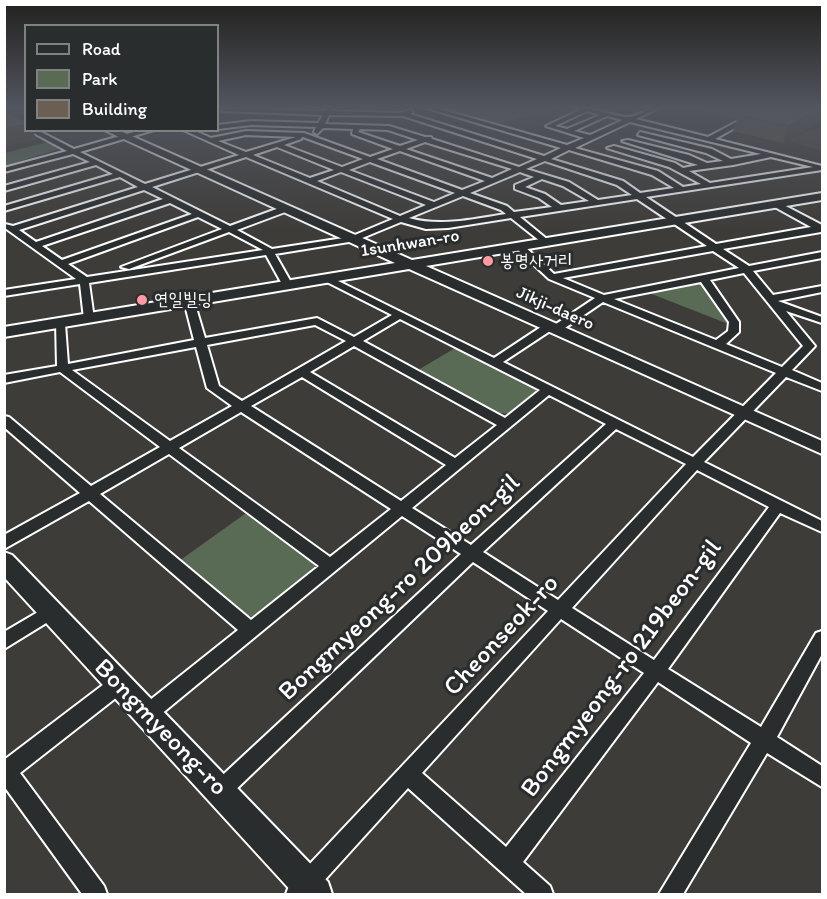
<!DOCTYPE html>
<html>
<head>
<meta charset="utf-8">
<style>
  body { margin:0 }
  #map { position:relative; width:827px; height:899px; overflow:hidden; background:#3e3c39; font-family:Itim,sans-serif }
  canvas { display:block }
  .frame { position:absolute; inset:0; border:6px solid #fff; pointer-events:none }
  .legend { position:absolute; left:24px; top:24px; width:195px; height:108px; box-sizing:border-box; background:#2a2d2e; border:2px solid #7f8182; margin:0; padding:8px 10px; list-style:none; font-size:18px; color:#fff }
  .legend li { display:flex; align-items:center; gap:12px; height:30px }
  .legend b { width:30px; border:2px solid #7f8182 }
</style>
</head>
<body>
<div id="map">
<canvas width="827" height="899"></canvas>
<div class="frame"></div>
<ul class="legend">
<li><b style="height:8px;background:#2a2d2e"></b>Road</li>
<li><b style="height:16px;background:#5a6b55"></b>Park</li>
<li><b style="height:16px;background:#6b5e52"></b>Building</li>
</ul>
</div>
<script>
const g = document.querySelector('canvas').getContext('2d');
g.lineJoin = 'round';
function fillPath(path, color) {
  g.fillStyle = color;
  g.fill(path, 'evenodd');
}
function trace(path, color, width, dash) {
  g.strokeStyle = color;
  g.lineWidth = width;
  g.lineCap = dash ? 'butt' : 'round';
  g.setLineDash(dash || []);
  g.stroke(path);
}
function drawText(font, color, halo, rows, align = 'center') {
  g.font = font + ' Itim,"Poor Story",sans-serif';
  g.lineWidth = 6;
  g.setLineDash([]);
  g.textBaseline = 'middle';
  g.strokeStyle = halo;
  g.fillStyle = color;
  for (const [text, x, y, turn = 0] of rows) {
    g.save();
    g.translate(x, y);
    g.rotate((+turn || 0) * Math.PI / 180);
    g.textAlign = isNaN(turn) ? turn : align;
    if (halo) g.strokeText(text, 0, 0);
    g.fillText(text, 0, 0);
    g.restore();
  }
}
fillPath(new Path2D(`
  M438 108H578L581 110 523 132Z
  M822 127V151L789 141 795 137Z`), '#4c4640');
fillPath(new Path2D(`
  M441 108H515L532 114 500 124Z
  M48 142 62 148 5 166V153Z
  M700 280 731 325 644 291Z
  M457 347 535 386 538 393 510 414 500 413 418 370Z
  M249 511 315 561 317 571 261 617 244 616 179 561Z`), '#5a6b55');
const street = new Path2D(`
  M224 108 325 111 327 108H333L331 111 399 113 410 110 413 112 410 114 544 156 561 148 427 108H436L567 145 584 138 546 126 580 110 578 108C595 108 609 115 626 117 636 118 647 108 658 108L636 119 708 137 757 111 751 108 765 109V111L715 139 822 166V170L646 197 716 244 811 227 773 206V202L776 201 822 225 821 232 723 249 749 266 822 252V258L753 271 773 295 822 286V292L778 301 822 317V323L786 311 815 346 792 370 822 383V391L786 377 704 462 822 521V532L780 513 668 669 761 727 816 633 822 631V654L777 737 822 766V787L767 753 683 894H659L751 743 658 682 523 862 550 886 553 894H526L408 788 312 894H286L289 886 548 611 473 562 227 798 220 801 213 798 210 791 213 784 461 554 402 516 154 720 147 723 140 720 137 714 140 708 238 630 89 501 4 549V535L80 493 4 427V416L9 417 91 486 160 447 60 372 4 383V375L57 366 56 322H64L65 324 68 364 194 340 184 301 189 298 194 301 205 338 317 318 354 337 392 315 323 280V276L326 275 494 358 544 325 553 326 595 298 549 279 516 248V244H522L554 274 707 246 637 199 520 217 548 240 550 242 545 245 511 218 448 228 426 229 401 222 355 241 275 254 292 284 287 287 282 284 266 255 89 283 94 319 89 322 84 319 80 284 4 296V290L76 279 5 228V224L13 226 138 187 120 177 4 211V206L113 174 96 165 4 191V186L90 162 73 154 4 172V168L67 151 28 130H37L74 149 141 130H154L80 152 145 184 239 155 183 130H193L211 138 246 131 304 133 370 157 393 149 352 134 353 129 323 128 317 134 314 132 316 127 251 125 218 129V125L251 121 318 123 323 115 222 111ZM587 111 600 115 567 129 555 126ZM329 115 403 116 537 159 519 167 432 139 431 137H425L389 126 325 124ZM607 116 623 120 590 135 574 131ZM630 122 761 154 731 159 712 149 640 132 638 135 706 153 723 161 707 163 689 155 628 140 622 141 698 165 683 168 675 163 614 146 607 148 669 167 701 184 683 187 658 171 575 148ZM360 129 388 130 418 140 400 146 358 132ZM246 135 296 137 246 152 218 141ZM302 137H303L363 159 342 167 284 145 301 139ZM425 142 512 169 492 178 406 149ZM277 147 334 170 310 178 253 155ZM569 150 652 175 674 188 640 193 623 181 551 159ZM400 151 485 181 462 190 377 159ZM246 157 393 219 350 237 272 249 237 230 288 211V207H282L230 226 152 187ZM771 157 813 167 710 183 689 171 733 165ZM545 161 617 185 632 195 598 200 569 182 526 169ZM370 162 455 193 434 202 349 170ZM341 172 426 205 400 216 317 181ZM520 172 534 177 515 185V189L539 198 552 207 514 212 507 206 470 193ZM542 179 563 186 589 201 561 205 545 194 525 187ZM144 190 163 199 36 242 19 230ZM463 196 501 210 506 214C473 219 441 227 409 218ZM170 203 192 214 62 260 42 246ZM198 217 222 229 121 267 129 269 229 232 263 250 87 277 68 264ZM713 251 739 268 604 295 563 278ZM744 273 803 346 782 367 726 344 739 332V322L710 280ZM701 282 729 322 728 331 716 340 614 299ZM603 302 776 373 693 457 503 362 550 331 559 332ZM400 319 540 390 505 418 363 341ZM315 325 346 341 242 401 219 386 207 345ZM354 346 497 425 455 458 310 372ZM196 347 207 388 232 406 170 441 72 370ZM302 377 446 465 401 501 251 406ZM549 395 606 424 471 545 412 508ZM241 412 391 509 330 557 179 448ZM616 429 686 464 558 600 483 552ZM169 454 319 566 251 620 100 494ZM697 470 769 507 654 660 572 608ZM561 619 644 673 506 847 422 773Z
  M50 605 56 607 58 612 56 617 4 649V632Z
  M119 676 126 678 128 684 126 690 20 773 104 886 107 894H82L4 786V760L112 678Z`);
const secondary = new Path2D(`
  M104 130H118L412 260 822 193V200L426 266 822 441V454L409 269 4 337V327L395 263Z
  M4 552 12 555 328 882 332 894H294L4 577Z`);
trace(street, '#fff', 4);
trace(secondary, '#fff', 4);
fillPath(street, '#2a2d2e');
fillPath(secondary, '#2a2d2e');
fillPath(new Path2D(`
  M527 108H567L552 114Z
  M686 108H822L783 143 733 131 737 119Z`), '#5c5147');
fillPath(new Path2D(`
  M552 108H567L552 114Z
  M740 108H753L738 115 736 119Z
  M820 108H822V120L783 143 788 126Z
  M26 125V130H33L36 140 9 145 4 148V128Z`), '#4b4239');
const building = new Path2D(`
  M750 108H820L788 126 738 115Z
  M4 112 26 122V125L4 128Z`);
fillPath(building, '#6b5e52');
trace(building, '#4b4239', 1.5);
const sky = g.createLinearGradient(0, 0, 0, 234);
sky.addColorStop(0, '#22211f');
sky.addColorStop(0.46, '#52565f');
sky.addColorStop(1, '#52565f00');
g.fillStyle = sky;
g.fillRect(0, 0, 827, 234);
for (const [x, y, r, color] of [
  [488,261,6,"#ff9aa2"],
  [142,300,6,"#ff9aa2"]
]) {
  const dot = new Path2D();
  dot.arc(x, y, r, 0, 2 * Math.PI);
  g.fillStyle = color;
  g.fill(dot);
  trace(dot, '#2a2d2e', 2);
}
drawText('18px', '#fff', '#2a2d2e', [
  ["1sunhwan-ro",410,244,-9],
  ["Jikji-daero",555,309,24]
]);
drawText('18px', '#fff', '#2a2d2e', [
  ["봉명사거리",500,261],
  ["연일빌딩",154,300]
], 'left');
drawText('26px', '#fff', '#2a2d2e', [
  ["Bongmyeong-ro 209beon-gil",400,588,-43],
  ["Cheonseok-ro",502,636,-47],
  ["Bongmyeong-ro 219beon-gil",622,669,-53],
  ["Bongmyeong-ro",160,728,46]
]);
</script>
</body>
</html>
